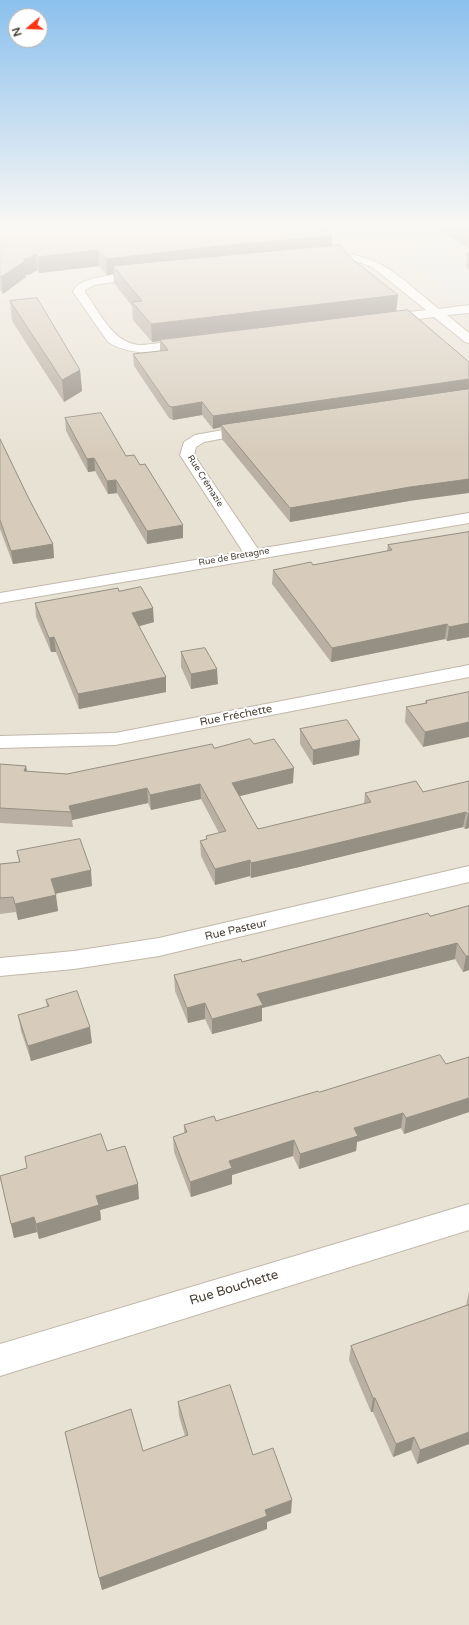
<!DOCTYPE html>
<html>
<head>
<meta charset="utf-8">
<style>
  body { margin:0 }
  #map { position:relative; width:469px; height:1625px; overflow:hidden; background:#f4f0e7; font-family:"Varela Round",sans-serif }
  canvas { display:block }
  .north { position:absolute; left:8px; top:8px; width:40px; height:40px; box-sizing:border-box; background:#fff; border:1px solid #b6b3ae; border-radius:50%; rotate:251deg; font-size:11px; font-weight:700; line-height:16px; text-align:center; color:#484035 }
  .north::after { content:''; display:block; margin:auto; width:14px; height:18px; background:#ff3413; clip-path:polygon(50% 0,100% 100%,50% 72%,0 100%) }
</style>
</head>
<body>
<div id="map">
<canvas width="469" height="1625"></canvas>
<div class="north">N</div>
</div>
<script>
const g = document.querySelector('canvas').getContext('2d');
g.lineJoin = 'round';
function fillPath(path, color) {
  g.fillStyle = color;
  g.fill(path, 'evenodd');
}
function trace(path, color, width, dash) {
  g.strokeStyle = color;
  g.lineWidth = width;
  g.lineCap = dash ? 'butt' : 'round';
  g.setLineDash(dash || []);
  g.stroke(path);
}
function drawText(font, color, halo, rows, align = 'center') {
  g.font = font + ' "Varela Round",sans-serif';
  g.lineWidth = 4;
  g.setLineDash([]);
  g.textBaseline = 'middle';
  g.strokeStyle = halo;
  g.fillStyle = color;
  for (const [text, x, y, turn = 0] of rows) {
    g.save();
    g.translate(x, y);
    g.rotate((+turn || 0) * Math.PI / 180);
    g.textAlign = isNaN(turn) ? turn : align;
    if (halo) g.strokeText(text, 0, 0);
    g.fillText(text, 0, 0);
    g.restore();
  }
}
fillPath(new Path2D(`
  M0 226H469V1625H0Z`), '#e8e2d5');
fillPath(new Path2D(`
  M469 236V250L444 253 469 271V297L457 298 405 259 415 257 412 255 413 250 427 244 424 241Z`), '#e5e3df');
const street = new Path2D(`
  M342 254C383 255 408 285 439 309L469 305V313L447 315 469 333V343L465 342 434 317 384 323 380 322 378 319 380 316 384 315 426 310 372 267C366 265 361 262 354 261 345 260 319 264 315 258L320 255Z
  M142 272 146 273 148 275 146 277 94 285 85 290V292C99 311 112 342 138 345 149 346 191 336 195 343L193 346C166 353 133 358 108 342L73 292C78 275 126 274 142 272Z
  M251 425 256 426 258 429 256 432 204 442 196 447 194 455 258 549 469 513V523L0 603V593L243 552 180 455 184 442 195 435Z
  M469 665V677L115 745 0 748V736L115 733Z
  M469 866V882L159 956 74 969 0 976V958L74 951 159 938Z
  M469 1204V1230L0 1376V1344Z`);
trace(street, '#c0b8a9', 2);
fillPath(street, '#fff');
fillPath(new Path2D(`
  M0 226 332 245 396 312 409 501 290 522 222 439 221 427 213 429 202 415 173 420 169 418 134 366 133 354 160 351V341L152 342 133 320 132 306 114 283 113 274 107 275 99 266 39 273 37 270 31 274 26 275V277L3 294 0 290Z
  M436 226H469V249Z
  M467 253H469V270L466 267Z
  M10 301 80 370 82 391 64 402 12 321Z
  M65 418 126 456 183 538 147 544 117 493 108 494 95 471 88 472 66 431Z
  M0 439 29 499 53 544 54 558 13 564 0 529Z
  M469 532V637L447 641 445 639 331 662 272 584 273 570 313 565 387 551 388 545Z
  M119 591 154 622 139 626 166 692 79 709 56 652H51L36 617 35 603Z
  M181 652 218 684 191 689 181 667Z
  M469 692 423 747 405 722 406 707 425 703 426 701Z
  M300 729 360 740 359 755 313 765 300 744Z
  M254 744 293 783 240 796 258 829 364 804 365 793 423 792 469 781V828L465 829 463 827 299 867 251 878 250 876 215 885 201 856 200 841 206 840V836L219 833 201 799 151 810 148 803 72 820 73 827 0 823V764L26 766 27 772 67 774 214 748Z
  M17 851 92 886 55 894 58 911 18 920 16 912 0 914V864L19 862Z
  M469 906V970L463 972 455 959 262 1008V1021L212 1034 205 1019 188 1023 175 991 174 975 242 962 430 916Z
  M46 1000 92 1043 31 1061 21 1031 18 1015 47 1007Z
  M469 1057V1112L404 1134 401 1128 357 1142 356 1151 299 1169 293 1156 232 1175V1184L191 1197 174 1152 173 1137 184 1133V1125L216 1121 319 1092 446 1064Z
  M107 1151 139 1199 100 1210 101 1220 39 1239 37 1232 14 1238 0 1176 27 1168 25 1157Z
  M469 1291V1444L417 1464 411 1450 393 1457 373 1412H371L349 1360 351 1346 466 1306Z
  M178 1402 253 1455 291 1513 267 1522V1529L102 1590 65 1432 143 1451 185 1436 179 1416Z`), '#b9afa2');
fillPath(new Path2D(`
  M332 236V252L113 266V274L107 275 106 259 229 245Z
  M98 250 99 266 39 273 38 257Z
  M36 254 37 270 31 274 26 275V277L3 294 1 277 23 259Z
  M398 295 396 313 160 340V341L152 342 151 324Z
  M80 370 82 391 64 402 62 380Z
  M469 379V391L221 425V427L213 429V416Z
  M202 402V415L173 420 172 407Z
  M94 458 95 471 88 472 87 459Z
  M469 479V493L409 501 290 522V508L410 487Z
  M116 480 117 493 108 494 107 481Z
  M183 525V538L147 544V531Z
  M53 544 54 558 13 564 11 551Z
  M153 608 154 622 133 628 132 613Z
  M469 623V637L447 641 449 627Z
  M447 624 445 639 331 662 332 648Z
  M54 637 56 652H51L49 638Z
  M217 669 218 684 191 689V674Z
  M166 677V692L79 709 78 694Z
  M469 722V737L423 747 425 732Z
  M360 740 359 755 313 765V750Z
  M26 766 28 781 24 771Z
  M294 768 293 783 232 798V783Z
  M200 784 201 799 151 810 150 795Z
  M147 788 148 803 72 820 71 812 69 806Z
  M466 812 463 827 299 867 251 878V863Z
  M468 814H469V828L465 829Z
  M250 860V876L215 885V869Z
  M91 870 92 886 53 894 51 879Z
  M56 895 58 911 18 920 15 904Z
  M457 943 455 959 262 1008V1021L212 1034V1019L257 994Z
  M466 956H469V970L463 972Z
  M205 1003V1019L188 1023 187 1008Z
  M90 1027 92 1043 31 1061 28 1046Z
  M469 1098V1112L404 1134 406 1118Z
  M403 1113 401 1128 357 1142 356 1151 299 1169 300 1154 354 1128Z
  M294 1140 293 1156 232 1175V1184L191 1197 190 1182 229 1161Z
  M138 1184 139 1199 100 1210 101 1220 39 1239 36 1224 96 1196Z
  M34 1217 37 1232 14 1238 11 1224Z
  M373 1398H375L373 1412H371Z
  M469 1432V1444L417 1464 420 1450Z
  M414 1437 411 1450 393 1457 396 1444Z
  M292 1500 291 1513 267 1522V1529L102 1590 99 1578 265 1510Z`), '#968f84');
const building = new Path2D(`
  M0 226H323L332 236 229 245 106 259 98 250 38 257 36 254 30 258 23 259 25 261 1 277 0 276Z
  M457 226H469V234Z
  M340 245 351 258 398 295 151 324 132 302 142 301 113 266Z
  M37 298 80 370 62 380 10 301Z
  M408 310 469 362V379L213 416 202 402 172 407 169 406 133 354 168 350 160 340Z
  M469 389V479L410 487 290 508 221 425Z
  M101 413 126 456 134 455 140 465 145 464 183 525 147 531 116 480 107 481 94 458 87 459 65 418Z
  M0 439 29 499 53 544 11 551 0 520Z
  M469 532V623L449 627 447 624 332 648 273 570 311 562 313 565 392 550 388 545Z
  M141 587 153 608 132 613 166 677 78 694 54 637 49 638 35 603 118 588 119 591Z
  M205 648 217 669 191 674 181 652Z
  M469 692V722L425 732 406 707 427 703 426 701Z
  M347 720 360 740 313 750 300 729Z
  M250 739 254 744 274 739 294 768 232 783 258 829 371 802 365 793 416 781 423 792 469 781V814H468L466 812 300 852 251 863 250 860 215 869 200 841 207 839 206 836 226 831 200 784 150 795 147 788 69 806 71 812 0 808V764L26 766 24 771 67 774 212 744 214 748Z
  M80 839 91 870 51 879 56 895 15 904 13 897 0 898V864L20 862 17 851Z
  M469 906V956H466L457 943 257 994 263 1005 212 1019 205 1003 187 1008 174 975 241 959 242 962 428 913 430 916Z
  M77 991 90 1027 28 1046 18 1015 49 1006 46 1000Z
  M440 1055 446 1064 469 1057V1098L406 1118 403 1113 354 1128 358 1136 300 1154 294 1140 229 1161 232 1168 190 1182 173 1137 187 1132 184 1125 214 1116 216 1121 318 1091 319 1092Z
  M101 1134 107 1151 125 1146 138 1184 96 1196 99 1205 36 1224 34 1217 11 1224 0 1176 27 1168 25 1157Z
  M469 1305V1432L420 1450 414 1437 396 1444 375 1398H373L351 1346Z
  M230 1385 253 1455 273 1448 292 1500 265 1510 267 1516 99 1578 65 1432 131 1409 143 1451 188 1435 178 1402Z`);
fillPath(building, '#d7ccbc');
trace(building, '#968f84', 1);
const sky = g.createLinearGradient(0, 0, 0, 453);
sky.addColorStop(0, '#8bc0ed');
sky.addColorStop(0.5, '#faf8f4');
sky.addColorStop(1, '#faf8f400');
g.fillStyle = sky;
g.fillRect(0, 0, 469, 453);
drawText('9px', '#484035', '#fff', [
  ["Rue Crémazie",205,481,58],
  ["Rue de Bretagne",234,557,-10]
]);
drawText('11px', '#484035', '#fff', [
  ["Rue Fréchette",236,716,-11],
  ["Rue Pasteur",236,930,-13]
]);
drawText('13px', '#484035', '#fff', [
  ["Rue Bouchette",234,1288,-17]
]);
</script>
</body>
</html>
